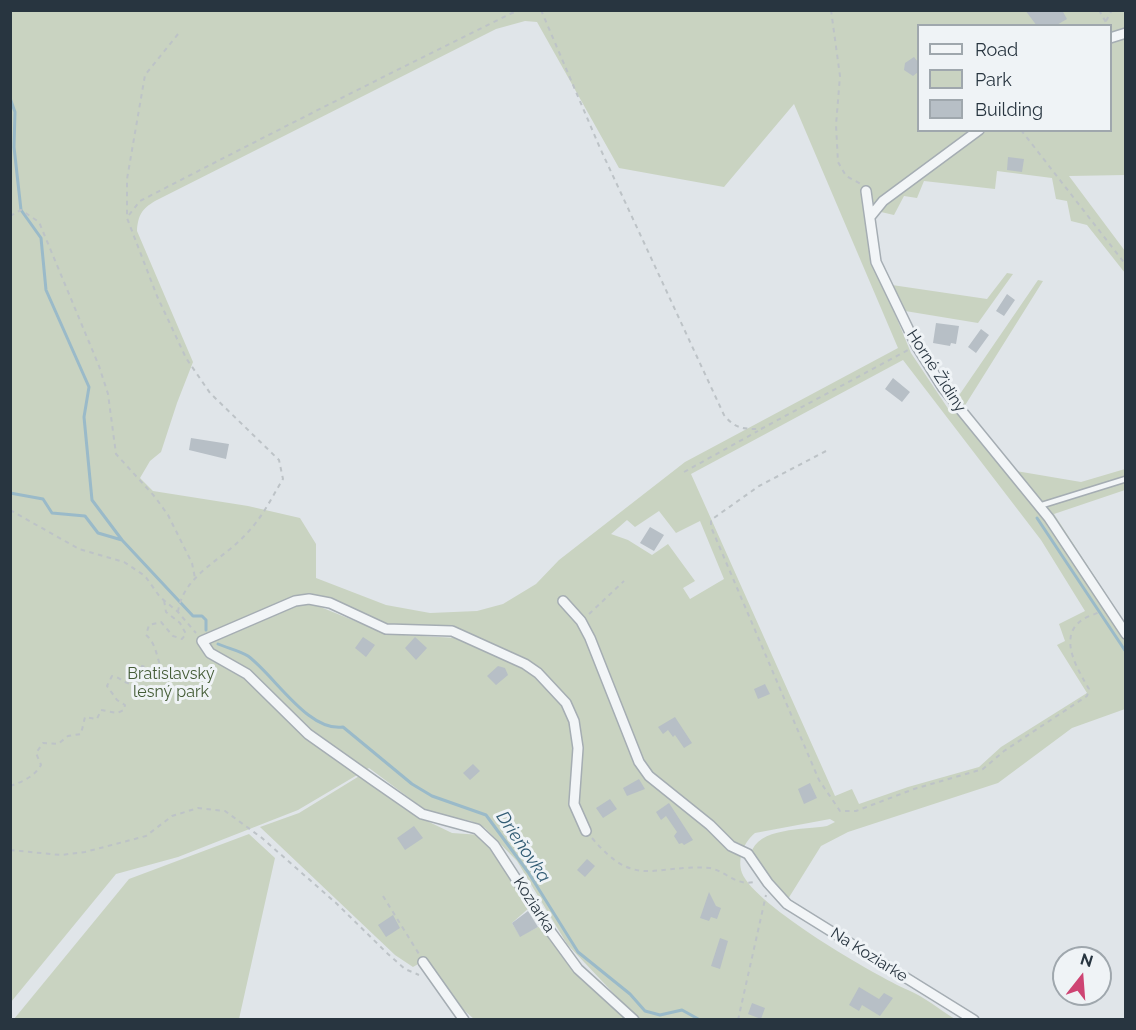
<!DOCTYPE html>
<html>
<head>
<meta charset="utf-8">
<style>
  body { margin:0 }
  #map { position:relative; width:1136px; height:1030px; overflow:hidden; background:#e0e5e9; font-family:Raleway,sans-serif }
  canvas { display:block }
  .frame { position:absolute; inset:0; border:12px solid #283540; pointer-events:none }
  .legend { position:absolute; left:917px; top:24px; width:195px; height:108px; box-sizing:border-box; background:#eff3f6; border:2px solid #9fa7ad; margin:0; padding:8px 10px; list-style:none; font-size:18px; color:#283540 }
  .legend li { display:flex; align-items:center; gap:12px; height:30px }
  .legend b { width:30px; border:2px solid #9fa7ad }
  .north { position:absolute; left:1052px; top:946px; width:60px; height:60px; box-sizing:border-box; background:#eff3f6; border:2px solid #9fa7ad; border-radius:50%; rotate:17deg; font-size:16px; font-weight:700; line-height:24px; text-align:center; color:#283540 }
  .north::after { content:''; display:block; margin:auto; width:21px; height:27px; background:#ce4473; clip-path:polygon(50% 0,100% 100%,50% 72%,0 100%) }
</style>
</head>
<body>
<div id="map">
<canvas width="1136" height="1030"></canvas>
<div class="frame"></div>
<ul class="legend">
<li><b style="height:8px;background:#f2f5f7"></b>Road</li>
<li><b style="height:16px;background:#c9d3c1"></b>Park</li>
<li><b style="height:16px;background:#b7bfc6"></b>Building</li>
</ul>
<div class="north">N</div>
</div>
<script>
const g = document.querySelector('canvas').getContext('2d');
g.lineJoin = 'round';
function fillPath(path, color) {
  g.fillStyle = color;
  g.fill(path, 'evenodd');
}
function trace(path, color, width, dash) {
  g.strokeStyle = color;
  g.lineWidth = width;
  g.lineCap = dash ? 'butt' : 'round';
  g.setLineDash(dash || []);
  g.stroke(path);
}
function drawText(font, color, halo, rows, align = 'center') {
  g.font = font + ' Raleway,sans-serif';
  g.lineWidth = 6;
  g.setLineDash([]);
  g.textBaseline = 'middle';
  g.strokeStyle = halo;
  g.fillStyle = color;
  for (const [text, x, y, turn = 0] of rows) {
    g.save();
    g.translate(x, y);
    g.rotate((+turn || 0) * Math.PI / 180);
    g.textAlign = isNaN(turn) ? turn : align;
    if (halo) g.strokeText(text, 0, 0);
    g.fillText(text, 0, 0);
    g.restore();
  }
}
fillPath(new Path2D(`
  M11 11H1125V175L1069 176 1125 251V273L1087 225 1071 221 1067 201 1056 199 1052 178 997 171 995 189 924 181 917 198 904 196 894 215 881 212 875 218 881 262 892 285 987 299 1007 273 1013 274 978 323 893 309 911 353 949 410 1038 280 1043 281 964 407 1016 471 1081 482 1125 469V490L1054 514 1125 623V709L1072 728 998 783 848 832 821 846 788 899 751 854C757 827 805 830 827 826L835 822 830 819 755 833C744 842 737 858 742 873 755 906 876 976 908 990 925 997 940 1010 955 1019H474L459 1006 427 959 413 967 395 955 260 827 299 813 361 775 425 820 452 833 481 835 530 907 512 923 520 936 538 927 544 928 575 973 610 1003 618 998 567 944 517 861 485 828 471 821 428 812 369 768 298 810 178 857 116 874 11 1002ZM525 21 537 22 619 168 724 187 794 104 898 348 685 462 559 560 536 584 503 604 477 611 430 613 386 605 316 578V544L300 518 248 506 153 491 140 478 150 461 161 452 177 403 193 362 137 231C138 215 142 209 155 201L496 29ZM918 26H1110V130H918ZM903 360 1041 540 1085 611 1059 624 1065 641 1057 645 1087 693 1001 747 979 767 908 787 859 804 852 789 835 796 691 474ZM659 511 676 533 700 521 724 579 690 599 683 588 695 581 668 544 652 555 628 540 611 534 627 520 635 527ZM317 600 398 631 463 635 457 638 387 634 318 606Z
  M249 834 275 858 239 1019H14L129 879Z`), '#c9d3c1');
trace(new Path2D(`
  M10 98 15 112 14 147 21 210 41 238 46 290 89 387 84 417 92 500 122 540
  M10 493 43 499 52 513 85 516 98 533 122 540 193 616H202L206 620V630
  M1037 518 1126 652
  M218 644C227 648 241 651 248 656 275 676 308 732 343 727L412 784 432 796 486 815 528 872 578 952 630 994 645 1011 660 1015 682 1010 700 1020`), '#9abac9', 3);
fillPath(new Path2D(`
  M1025 10H1062L1067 19 1055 26H1037Z
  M914 57 918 62V72L913 76 904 70 905 63Z
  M1008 157 1024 159 1022 172 1007 170Z
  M1007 294 1015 300 1004 316 996 311Z
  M936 323 959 326 956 344 951 343 950 346 933 343Z
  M981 329 989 335 976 353 968 347Z
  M893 378 910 392 902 402 885 389Z
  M191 438 229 444 226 459 189 450Z
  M650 527 664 535 654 551 640 543Z
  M363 637 375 645 366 657 355 648Z
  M415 637 427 648 416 660 405 648Z
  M498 666 505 668 508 675 496 685 487 676Z
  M765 684 770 694 758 699 754 689Z
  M675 717 692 743 684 748 675 735 673 737 668 730 663 734 658 727Z
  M473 764 480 771 470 780 463 773Z
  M639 779 645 789 627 796 623 788Z
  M810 783 817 798 804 804 798 789Z
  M610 799 617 809 603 818 596 808Z
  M669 803 693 840 684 845 682 843 679 844 674 836 677 832 666 816 661 820 656 812Z
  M414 826 423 838 405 850 397 838Z
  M587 859 595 866 585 877 577 870Z
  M709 892 716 906 721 908 717 919 711 917 709 921 700 918Z
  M528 911 538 927 520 937 512 923Z
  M393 915 400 928 386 937 378 925Z
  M720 938 728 941 720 969 711 966Z
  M859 987 879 999 884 993 893 998 880 1016 862 1005 859 1011 849 1005Z
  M752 1003 765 1008 761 1019 748 1014Z`), '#b7bfc6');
const lane = new Path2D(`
  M1039 506 1126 479`);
const street = new Path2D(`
  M1110 38 1126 33
  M866 191 876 262 916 345 943 388 1049 518 1126 634
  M870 217 883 201 979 130
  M563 601 581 621 590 638 639 762 649 776 710 825 731 846 748 854 768 883 787 904 974 1020
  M586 831 574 804 578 748 574 721 566 703 538 673 525 664 452 631 386 629 330 603 309 599 295 601 202 641 210 653 247 674 308 734 373 780 422 814 477 829 494 845 548 928 578 969 634 1020
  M423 962 464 1020`);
trace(lane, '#a5adb3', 8);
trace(street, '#a5adb3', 12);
trace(new Path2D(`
  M541 10 600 148 724 415C735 429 744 429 761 429L908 350
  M831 10 840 76 836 125 838 162 846 176 861 184
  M1099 10 1108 26
  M1106 21 1112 10
  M178 34 145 75 127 179V218L157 296 186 358 210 393 279 460 283 479C272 497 262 518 247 533 225 559 183 574 178 612
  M1021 130 1126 265
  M129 215 140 201C264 137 388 74 512 13L523 10
  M10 216 21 210 39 222 99 366 108 394 116 454 155 497 168 515 192 563 195 578
  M826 451 759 486 711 520V527L819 780 840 811H856L914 789 983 769 1004 751 1087 696 1089 689C1078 670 1057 637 1082 620 1087 616 1094 615 1099 612
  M684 472 758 431
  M10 510 79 549 124 562 145 576 160 597 178 612 196 633
  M589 614 624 581
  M10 786C22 782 34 777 41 765L36 753 43 743 58 744 68 736 81 734 85 717 97 719 101 710 117 713 124 710 125 705 117 700 107 686 112 676C122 677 124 686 135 683L142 666 164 673C156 661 158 645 146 635L149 625 161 622 173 636 182 639 186 634 180 623 166 612 164 600
  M592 838C636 890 652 864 710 868 727 872 736 886 754 882
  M10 850 61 855 85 852 146 836 172 816 198 808 225 811 262 838 336 903 388 954 405 969 419 975
  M383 896 419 954
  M738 1020 766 895`), '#bdc3c7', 2, [4.5, 4.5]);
trace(lane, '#f2f5f7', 4.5);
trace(street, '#f2f5f7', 9);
drawText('16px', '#283540', '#eff3f6', [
  ["Horné Židiny",936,371,57],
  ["Koziarka",534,905,57],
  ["Na Koziarke",869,955,32]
]);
drawText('16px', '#445c36', '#eff3f6', [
  ["Bratislavský",171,674],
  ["lesný park",171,692]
]);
drawText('italic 18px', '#325c74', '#eff3f6', [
  ["Drieňovka",523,847,56]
]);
</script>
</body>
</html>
